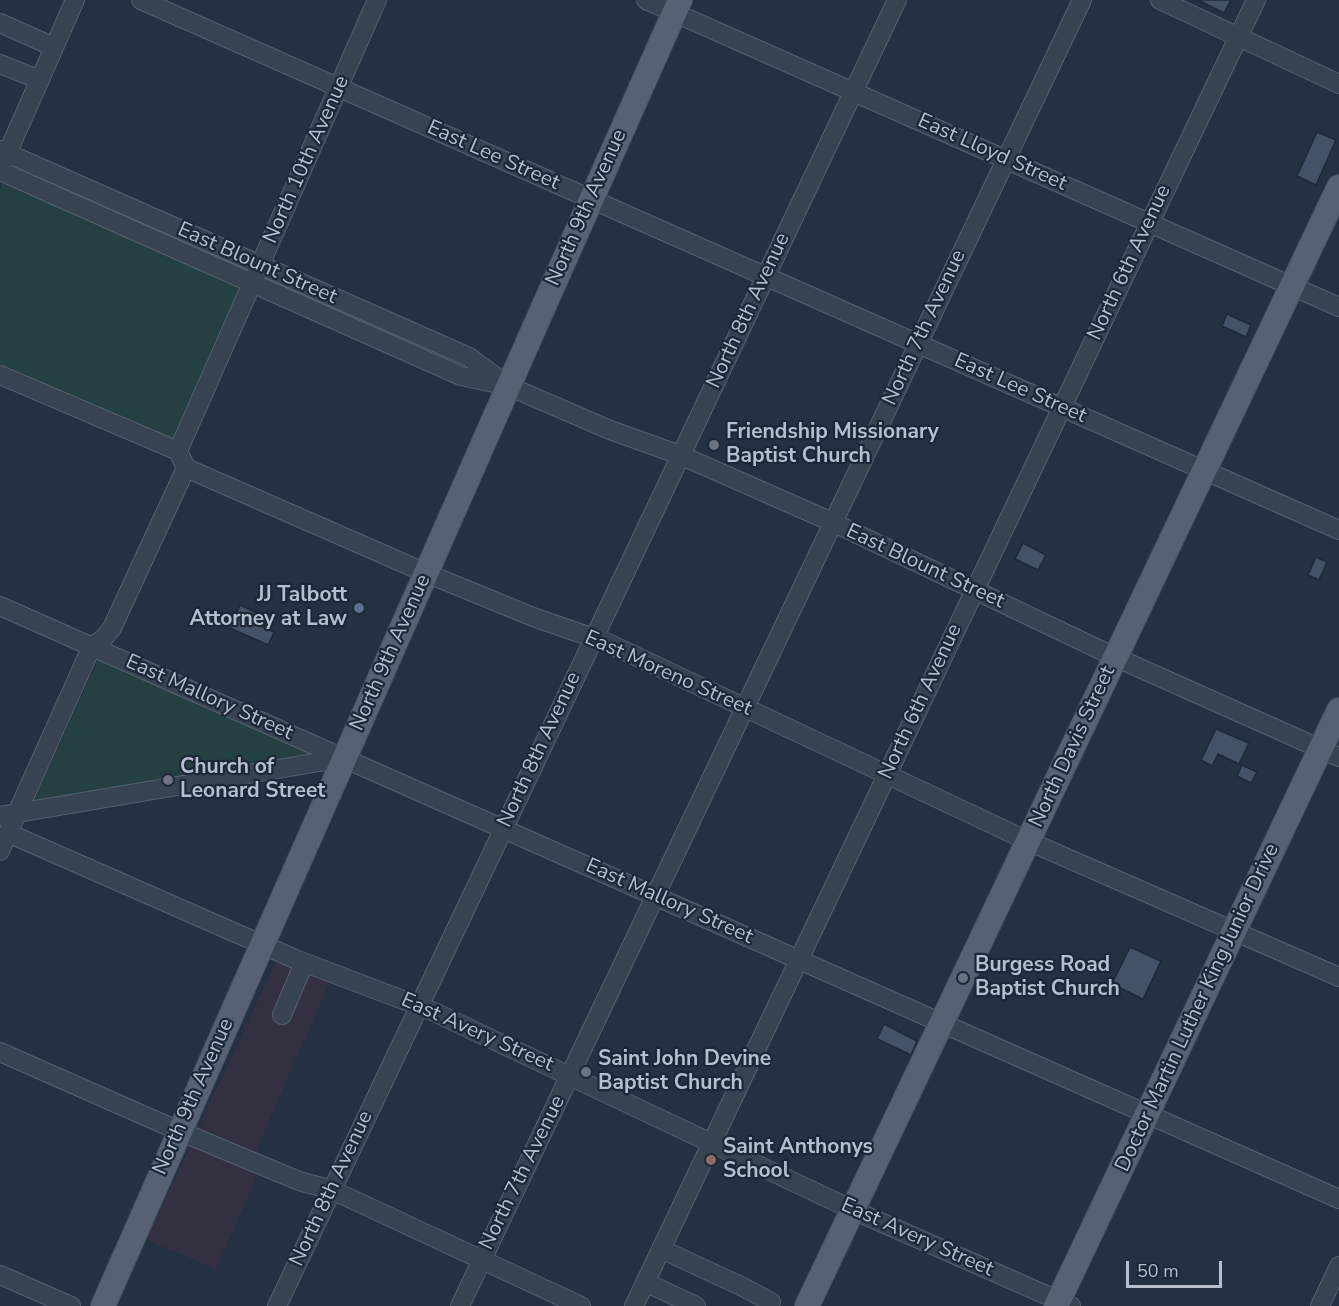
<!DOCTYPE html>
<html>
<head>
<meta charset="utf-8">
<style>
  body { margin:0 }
  #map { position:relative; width:1339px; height:1306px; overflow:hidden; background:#233142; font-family:"Nunito Sans",sans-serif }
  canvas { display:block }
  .scale { position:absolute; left:1126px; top:1261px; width:96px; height:27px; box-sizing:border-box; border:3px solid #b4becc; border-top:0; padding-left:8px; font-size:18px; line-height:21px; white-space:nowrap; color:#b4becc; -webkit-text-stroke:4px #1c2737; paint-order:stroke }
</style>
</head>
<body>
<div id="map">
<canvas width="1339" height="1306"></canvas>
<div class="scale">50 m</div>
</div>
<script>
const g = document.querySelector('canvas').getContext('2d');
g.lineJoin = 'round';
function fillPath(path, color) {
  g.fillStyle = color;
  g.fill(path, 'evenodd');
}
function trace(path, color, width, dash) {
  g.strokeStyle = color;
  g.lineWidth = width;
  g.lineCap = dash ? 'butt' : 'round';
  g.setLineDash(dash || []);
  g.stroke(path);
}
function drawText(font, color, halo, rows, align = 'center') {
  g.font = font + ' "Nunito Sans",sans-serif';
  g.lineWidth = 4.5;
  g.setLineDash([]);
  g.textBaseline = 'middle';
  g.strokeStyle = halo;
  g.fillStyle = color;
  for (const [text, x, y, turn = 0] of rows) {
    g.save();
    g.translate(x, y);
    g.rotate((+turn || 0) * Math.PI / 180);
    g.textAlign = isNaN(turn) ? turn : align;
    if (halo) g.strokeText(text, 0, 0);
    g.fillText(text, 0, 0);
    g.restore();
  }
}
fillPath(new Path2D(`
  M277 959 330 981 256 1151 267 1157 265 1159 197 1131Z
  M191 1144 259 1172 216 1269 146 1240Z`), '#333042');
fillPath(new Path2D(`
  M4 180 244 286 173 441 0 366V189Z
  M99 658 318 755 33 802Z`), '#254043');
const building = new Path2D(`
  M1198 0H1231L1224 13Z
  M1317 132 1336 140 1316 185 1297 176Z
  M1227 314 1251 325 1246 337 1222 326Z
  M1023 543 1046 555 1038 570 1015 559Z
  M1316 557 1327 562 1319 580 1308 575Z
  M240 605 257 613 253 623 274 632 268 645 230 628Z
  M1216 729 1249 743 1239 764 1218 754 1212 766 1201 760Z
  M1242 765 1257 772 1251 783 1237 776Z
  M1130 947 1161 961 1143 999 1112 984Z
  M884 1024 917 1041 911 1055 877 1039Z`);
fillPath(building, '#445267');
trace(building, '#1e2939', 1.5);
const minor = new Path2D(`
  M141 0 1339 530
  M646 0 1339 307
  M1160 0 1339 84
  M0 23 54 47
  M0 64 40 80
  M0 150 469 357 508 386 610 430 680 455 832 522 1115 657 1339 757
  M3 163 75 0
  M0 171 461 376 503 385
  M0 375 178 451 186 468 426 573 533 617 591 637H595L1028 841 1339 977
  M178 451 377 0
  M0 606 1339 1199
  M0 816 343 758
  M8 833 295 959 432 1011 853 1210 1071 1306
  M0 851 92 646 103 639 112 628 186 468
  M282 1015 304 963
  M0 1052 179 1131 299 1181 332 1190 581 1306
  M661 1249 743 1287 771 1302 769 1306
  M0 1275 71 1306
  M645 1282 696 1306
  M277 1306 897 0
  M460 1306 1082 0
  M634 1306 1256 0
  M1320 1306 1339 1266`);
const major = new Path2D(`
  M103 1306C292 869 487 435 680 0
  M807 1306 1339 187
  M1056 1306 1339 710`);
trace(minor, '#55606f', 20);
trace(major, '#444e5e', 26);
trace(minor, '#384352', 18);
trace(major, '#566272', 24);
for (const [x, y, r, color] of [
  [714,445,6,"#6b7280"],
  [359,608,6,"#5c6f8a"],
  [168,780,6,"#6b7280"],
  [963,978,6,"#6b7280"],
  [586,1072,6,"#6b7280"],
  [711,1160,6,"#8d6e63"]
]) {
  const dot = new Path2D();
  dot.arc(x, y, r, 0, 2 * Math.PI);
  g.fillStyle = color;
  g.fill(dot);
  trace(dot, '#1c2737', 2);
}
drawText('21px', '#b4becc', '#1c2737', [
  ["East Lloyd Street",992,153,24],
  ["East Lee Street",493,156,24],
  ["North 10th Avenue",307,160,-66],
  ["North 9th Avenue",587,208,-66],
  ["North 6th Avenue",1130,263,-65],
  ["East Blount Street",257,264,24],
  ["North 8th Avenue",749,311,-65],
  ["North 7th Avenue",925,328,-65],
  ["East Lee Street",1020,389,24],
  ["East Blount Street",925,567,25],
  ["North 9th Avenue",391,653,-66],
  ["East Moreno Street",668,674,24],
  ["East Mallory Street",209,698,24],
  ["North 6th Avenue",921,702,-65],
  ["North Davis Street",1073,747,-65],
  ["North 8th Avenue",540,750,-65],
  ["East Mallory Street",669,902,24],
  ["Doctor Martin Luther King Junior Drive",1198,1008,-65],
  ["East Avery Street",477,1033,24],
  ["North 9th Avenue",194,1097,-66],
  ["North 7th Avenue",523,1173,-64],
  ["North 8th Avenue",332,1189,-65],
  ["East Avery Street",917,1238,24]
]);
drawText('bold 21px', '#b4becc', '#1c2737', [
  ["Friendship Missionary",726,433],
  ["Baptist Church",726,457],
  ["JJ Talbott",347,596,"right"],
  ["Attorney at Law",347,620,"right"],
  ["Church of",180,768],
  ["Leonard Street",180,792],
  ["Burgess Road",975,966],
  ["Baptist Church",975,990],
  ["Saint John Devine",598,1060],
  ["Baptist Church",598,1084],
  ["Saint Anthonys",723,1148],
  ["School",723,1172]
], 'left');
</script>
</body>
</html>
